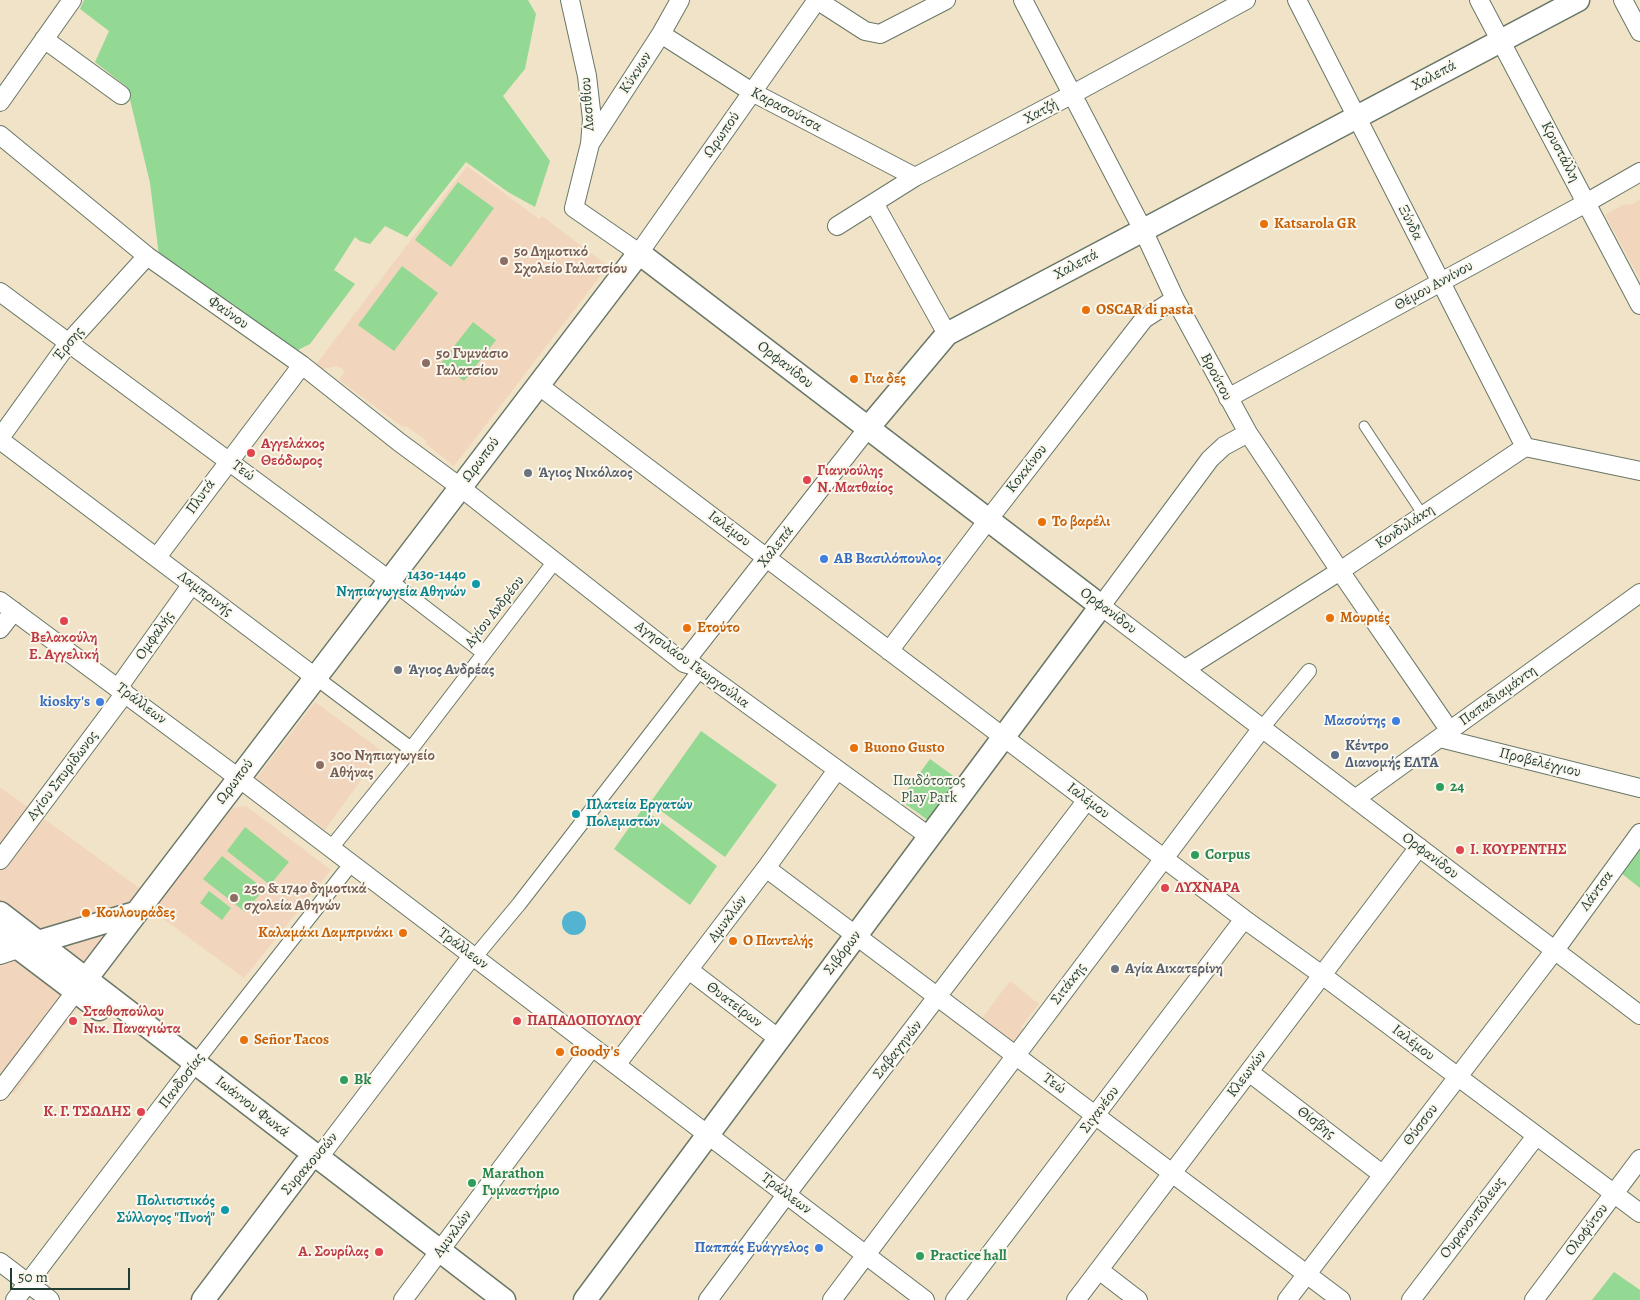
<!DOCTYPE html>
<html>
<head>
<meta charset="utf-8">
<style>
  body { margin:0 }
  #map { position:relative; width:1640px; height:1300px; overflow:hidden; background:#f1e3c7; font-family:Alegreya,serif }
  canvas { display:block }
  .scale { position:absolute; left:10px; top:1268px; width:120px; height:22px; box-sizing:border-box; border:2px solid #1f3d34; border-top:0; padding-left:6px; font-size:15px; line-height:18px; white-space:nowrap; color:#1f3d34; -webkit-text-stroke:4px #fbf7ec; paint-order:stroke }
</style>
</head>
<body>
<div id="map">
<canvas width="1640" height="1300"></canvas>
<div class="scale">50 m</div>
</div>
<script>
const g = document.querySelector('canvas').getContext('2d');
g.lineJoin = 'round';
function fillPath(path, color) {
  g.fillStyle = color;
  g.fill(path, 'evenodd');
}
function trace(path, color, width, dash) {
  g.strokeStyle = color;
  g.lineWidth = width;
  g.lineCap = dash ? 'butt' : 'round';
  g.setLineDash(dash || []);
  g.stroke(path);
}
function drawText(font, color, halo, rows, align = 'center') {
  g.font = font + ' Alegreya,serif';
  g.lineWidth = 4;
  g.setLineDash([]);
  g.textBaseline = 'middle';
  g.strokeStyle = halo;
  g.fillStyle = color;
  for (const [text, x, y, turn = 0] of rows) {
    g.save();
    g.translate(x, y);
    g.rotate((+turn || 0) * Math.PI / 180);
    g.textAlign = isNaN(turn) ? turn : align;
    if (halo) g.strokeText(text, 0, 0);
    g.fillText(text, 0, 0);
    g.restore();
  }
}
fillPath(new Path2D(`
  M467 166 539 219 542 216 608 266 454 466 426 444V440L406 426 403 427 339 380 345 371 337 366 319 370 315 366Z
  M1640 200V279L1605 215 1625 204 1630 205Z
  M315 702 382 751 325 830 256 779Z
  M0 787 156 900 14 1094 0 1084Z
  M246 806 331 870 244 978 151 910 233 808Z
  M1010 981 1039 1004 1021 1027 1024 1029 1012 1044 999 1035 1001 1032 982 1018Z`), '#f1d5bc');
fillPath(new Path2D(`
  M84 0H528L536 14 525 69 503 96 550 161 535 207 508 192 466 162 407 237 385 226 370 244 360 241 355 237 334 270 355 284 310 344 298 350 159 256 150 183 127 87 95 62 109 31 80 9Z
  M458 182 494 208 451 267 415 240Z
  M402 266 438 293 394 351 358 325Z
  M473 322 496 340 464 381 441 363Z
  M701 731 777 785 725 857 650 803Z
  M930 759 959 780 929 821 900 800Z
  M643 808 717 866 690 905 614 849Z
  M245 827 289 862 270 885 227 851Z
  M1640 850V888L1621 873Z
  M222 856 264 889 245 912 203 879Z
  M209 891 231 908 222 920 200 903Z
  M1614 1272 1640 1290V1300H1592Z`), '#93d993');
fillPath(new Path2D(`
  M562 923a12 12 0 1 1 24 0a12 12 0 1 1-24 0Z`), '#53b4d1');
const service = new Path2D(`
  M1364 426 1423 515`);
const pedestrian = new Path2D(`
  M389 580 484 653
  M315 677 411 749
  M1262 728 1309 671
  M331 848 411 749 555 561
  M472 956 479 952 519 904 700 670
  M195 1063 351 864`);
const minor = new Path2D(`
  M570 0 587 76 592 119 590 144 574 208 639 253 817 0
  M817 0 865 31 880 34 946 0
  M1023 0 1143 230 1175 299 1248 433 1340 571 1450 731
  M1297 0 1525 447
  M1479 0 1640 305
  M1623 0 1640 32
  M661 34 752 92 915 177
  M44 39 121 95
  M0 102 72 0
  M0 135 147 256 302 365 399 442 460 487 684 663 695 666 930 837
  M591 142 661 34 680 0
  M874 203 947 334
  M837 226 915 177 1071 95 1246 0
  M0 292 389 580
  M538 385 1244 919 1322 975 1640 1213
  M1228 398 1586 203 1640 172
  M1248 433 1224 446 1210 459 1101 606 1640 1015
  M0 438 69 342 147 256
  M0 440 315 677
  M157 557 302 365
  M0 601 248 785 925 1300
  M0 629 14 611
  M889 651 988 520 1144 319 1175 299
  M684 663 868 428
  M1185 669 1340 571 1525 447 1640 471
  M118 688 192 584
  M1440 738 1640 788
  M1355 799 1640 593
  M0 860 125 693
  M766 868 1341 1300
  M0 955 18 949
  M689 970 779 1039
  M616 1065 766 868 837 770
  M1249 1072 1383 1175
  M0 1091 76 991
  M309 1163 318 1158 323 1152 472 956
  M0 1262 50 1300
  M1099 1270 1138 1300
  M15 1300 195 1063
  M403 1300 592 1047
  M708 1300 786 1195 1087 800
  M832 1300 1262 728
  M955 1300 1244 919
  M1076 1300 1419 847
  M1287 1300 1555 950 1640 833
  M1411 1300 1536 1136
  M1534 1300 1640 1159`);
const tertiary = new Path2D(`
  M868 428 947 334 1578 0
  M0 913 504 1300
  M0 934 99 1009
  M28 945 135 913
  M86 979 639 253 1101 606 585 1300
  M203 1300 305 1165`);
trace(service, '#687767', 11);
trace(pedestrian, '#687767', 16);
trace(minor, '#687767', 20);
trace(tertiary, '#687767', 25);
trace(service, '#fff', 9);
trace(pedestrian, '#fff', 14);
trace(minor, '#fff', 18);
trace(tertiary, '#fff', 22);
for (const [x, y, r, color] of [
  [1264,224,5,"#e8710a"],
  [504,261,5,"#8d6e63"],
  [1086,310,5,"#e8710a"],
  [426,363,5,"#8d6e63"],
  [854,379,5,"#e8710a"],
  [251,453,5,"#e0444e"],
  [528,473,5,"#6b7280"],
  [807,480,5,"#e0444e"],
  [1042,522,5,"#e8710a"],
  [824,559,5,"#3f7fe0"],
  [476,584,5,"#0f9aa8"],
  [1330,618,5,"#e8710a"],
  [64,621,5,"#e0444e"],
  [687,628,5,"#e8710a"],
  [398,670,5,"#6b7280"],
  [100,702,5,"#3f7fe0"],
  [1396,721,5,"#3f7fe0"],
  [854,748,5,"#e8710a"],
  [1335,755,5,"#5c6f8a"],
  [320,765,5,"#8d6e63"],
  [1440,787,5,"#2e9e5b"],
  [576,814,5,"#0f9aa8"],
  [1460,850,5,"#e0444e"],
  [1195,855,5,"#2e9e5b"],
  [1165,888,5,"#e0444e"],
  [234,898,5,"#8d6e63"],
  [86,913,5,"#e8710a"],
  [403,933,5,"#e8710a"],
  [733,941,5,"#e8710a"],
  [1115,969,5,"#6b7280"],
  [73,1021,5,"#e0444e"],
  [517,1021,5,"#e0444e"],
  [244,1040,5,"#e8710a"],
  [560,1052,5,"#e8710a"],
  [344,1080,5,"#2e9e5b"],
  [141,1112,5,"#e0444e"],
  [472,1183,5,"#2e9e5b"],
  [225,1210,5,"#0f9aa8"],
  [819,1248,5,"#3f7fe0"],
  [379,1252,5,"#e0444e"],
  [920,1256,5,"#2e9e5b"]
]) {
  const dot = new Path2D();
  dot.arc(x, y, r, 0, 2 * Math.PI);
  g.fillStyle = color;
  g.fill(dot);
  trace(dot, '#fbf7ec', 2);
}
drawText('15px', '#1f3d34', '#fbf7ec', [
  ["Κύκνων",636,73,-57],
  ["Χαλεπά",1434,76,-28],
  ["Λασιθίου",588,104,-94],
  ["Καρασούτσα",786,110,28],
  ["Χατζή",1041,112,-28],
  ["Ωρωπού",722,135,-55],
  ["Κρυστάλλη",1560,152,62],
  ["Ξύνδα",1410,223,63],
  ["Χαλεπά",1076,265,-28],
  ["Θέμου Αννίνου",1434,286,-29],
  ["Φαύνου",228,313,35],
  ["Έρσης",69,344,-51],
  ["Ορφανίδου",785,365,38],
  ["Βρούτου",1216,377,62],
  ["Ωρωπού",481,460,-53],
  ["Κοκκίνου",1027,469,-52],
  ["Τεώ",243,471,37],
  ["Πλυτά",201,497,-54],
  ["Κονδυλάκη",1405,527,-34],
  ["Ιαλέμου",729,529,37],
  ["Χαλεπά",776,547,-52],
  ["Λαμπρινής",205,594,37],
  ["Ορφανίδου",1108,611,37],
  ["Αγίου Ανδρέου",495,612,-52],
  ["Ομφαλής",155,636,-55],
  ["Αγησιλάου Γεωργούλια",692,665,36],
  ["Παπαδιαμάντη",1498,696,-36],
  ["Τράλλεων",141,704,37],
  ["Προβελέγγιου",1540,763,14],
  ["Αγίου Σπυρίδωνος",63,776,-53],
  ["Ωρωπού",235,782,-53],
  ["Ιαλέμου",1088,801,37],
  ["Ορφανίδου",1430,856,37],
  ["Λάντσα",1597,891,-54],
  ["Αμυκλών",728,919,-53],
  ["Τράλλεων",463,949,37],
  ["Σιβόρων",843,953,-53],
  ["Σιτάκης",1069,984,-53],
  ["Θυατείρων",734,1005,37],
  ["Ιαλέμου",1413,1043,37],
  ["Σαβαγηνών",898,1050,-52],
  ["Κλεωνών",1247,1074,-53],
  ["Πανδοσίας",182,1081,-53],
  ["Τεώ",1054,1084,37],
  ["Ιωάννου Φωκά",252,1107,38],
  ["Σιγανέου",1100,1110,-53],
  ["Θίσβης",1316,1123,37],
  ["Θύσσου",1421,1125,-53],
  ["Συρακουσών",310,1164,-49],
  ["Τράλλεων",786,1194,37],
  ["Ουρανουπόλεως",1473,1218,-53],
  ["Ολοφύτου",1587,1230,-53],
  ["Αμυκλών",453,1234,-54]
]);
drawText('bold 15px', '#c56008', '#fbf7ec', [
  ["Katsarola GR",1274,224],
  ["OSCAR di pasta",1096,310],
  ["Για δες",864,379],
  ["Το βαρέλι",1052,522],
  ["Μουριές",1340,618],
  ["Ετούτο",697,628],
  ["Buono Gusto",864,748],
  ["Κουλουράδες",96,913],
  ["Καλαμάκι Λαμπρινάκι",393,933,"right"],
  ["Ο Παντελής",743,941],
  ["Señor Tacos",254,1040],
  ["Goody's",570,1052]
], 'left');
drawText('bold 15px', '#785e54', '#fbf7ec', [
  ["5ο Δημοτικό",514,252],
  ["Σχολείο Γαλατσίου",514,269],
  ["5ο Γυμνάσιο",436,354],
  ["Γαλατσίου",436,371],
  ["30ο Νηπιαγωγείο",330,756],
  ["Αθήνας",330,773],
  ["25ο & 174ο δημοτικά",244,889],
  ["σχολεία Αθηνών",244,906]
], 'left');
drawText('bold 15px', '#be3a42', '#fbf7ec', [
  ["Αγγελάκος",261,444],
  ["Θεόδωρος",261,461],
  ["Γιαννούλης",817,471],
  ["Ν. Ματθαίος",817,488],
  ["Βελακούλη",64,638,"center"],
  ["Ε. Αγγελική",64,655,"center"],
  ["Ι. ΚΟΥΡΕΝΤΗΣ",1470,850],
  ["ΛΥΧΝΑΡΑ",1175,888],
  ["Σταθοπούλου",83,1012],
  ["Νικ. Παναγιώτα",83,1029],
  ["ΠΑΠΑΔΟΠΟΥΛΟΥ",527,1021],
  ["Κ. Γ. ΤΣΩΛΗΣ",131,1112,"right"],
  ["Α. Σουρίλας",369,1252,"right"]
], 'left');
drawText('bold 15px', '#5b616d', '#fbf7ec', [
  ["Άγιος Νικόλαος",538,473],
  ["Άγιος Ανδρέας",408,670],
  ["Αγία Αικατερίνη",1125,969]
], 'left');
drawText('bold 15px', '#366cbe', '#fbf7ec', [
  ["ΑΒ Βασιλόπουλος",834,559,"left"],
  ["kiosky's",90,702],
  ["Μασούτης",1386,721],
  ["Παππάς Ευάγγελος",809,1248]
], 'right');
drawText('bold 15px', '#0d838f', '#fbf7ec', [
  ["143ο-144ο",466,575],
  ["Νηπιαγωγεία Αθηνών",466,592],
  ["Πλατεία Εργατών",586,805,"left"],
  ["Πολεμιστών",586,822,"left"],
  ["Πολιτιστικός",215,1201],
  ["Σύλλογος \"Πνοή\"",215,1218]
], 'right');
drawText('bold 15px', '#4e5e75', '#fbf7ec', [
  ["Κέντρο",1345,746],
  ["Διανομής ΕΛΤΑ",1345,763]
], 'left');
drawText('15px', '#365c47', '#fbf7ec', [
  ["Παιδότοπος",929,781],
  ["Play Park",929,798]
]);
drawText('bold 15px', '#27864d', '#fbf7ec', [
  ["24",1450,787],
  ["Corpus",1205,855],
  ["Bk",354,1080],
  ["Marathon",482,1174],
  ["Γυμναστήριο",482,1191],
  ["Practice hall",930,1256]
], 'left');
</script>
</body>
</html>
